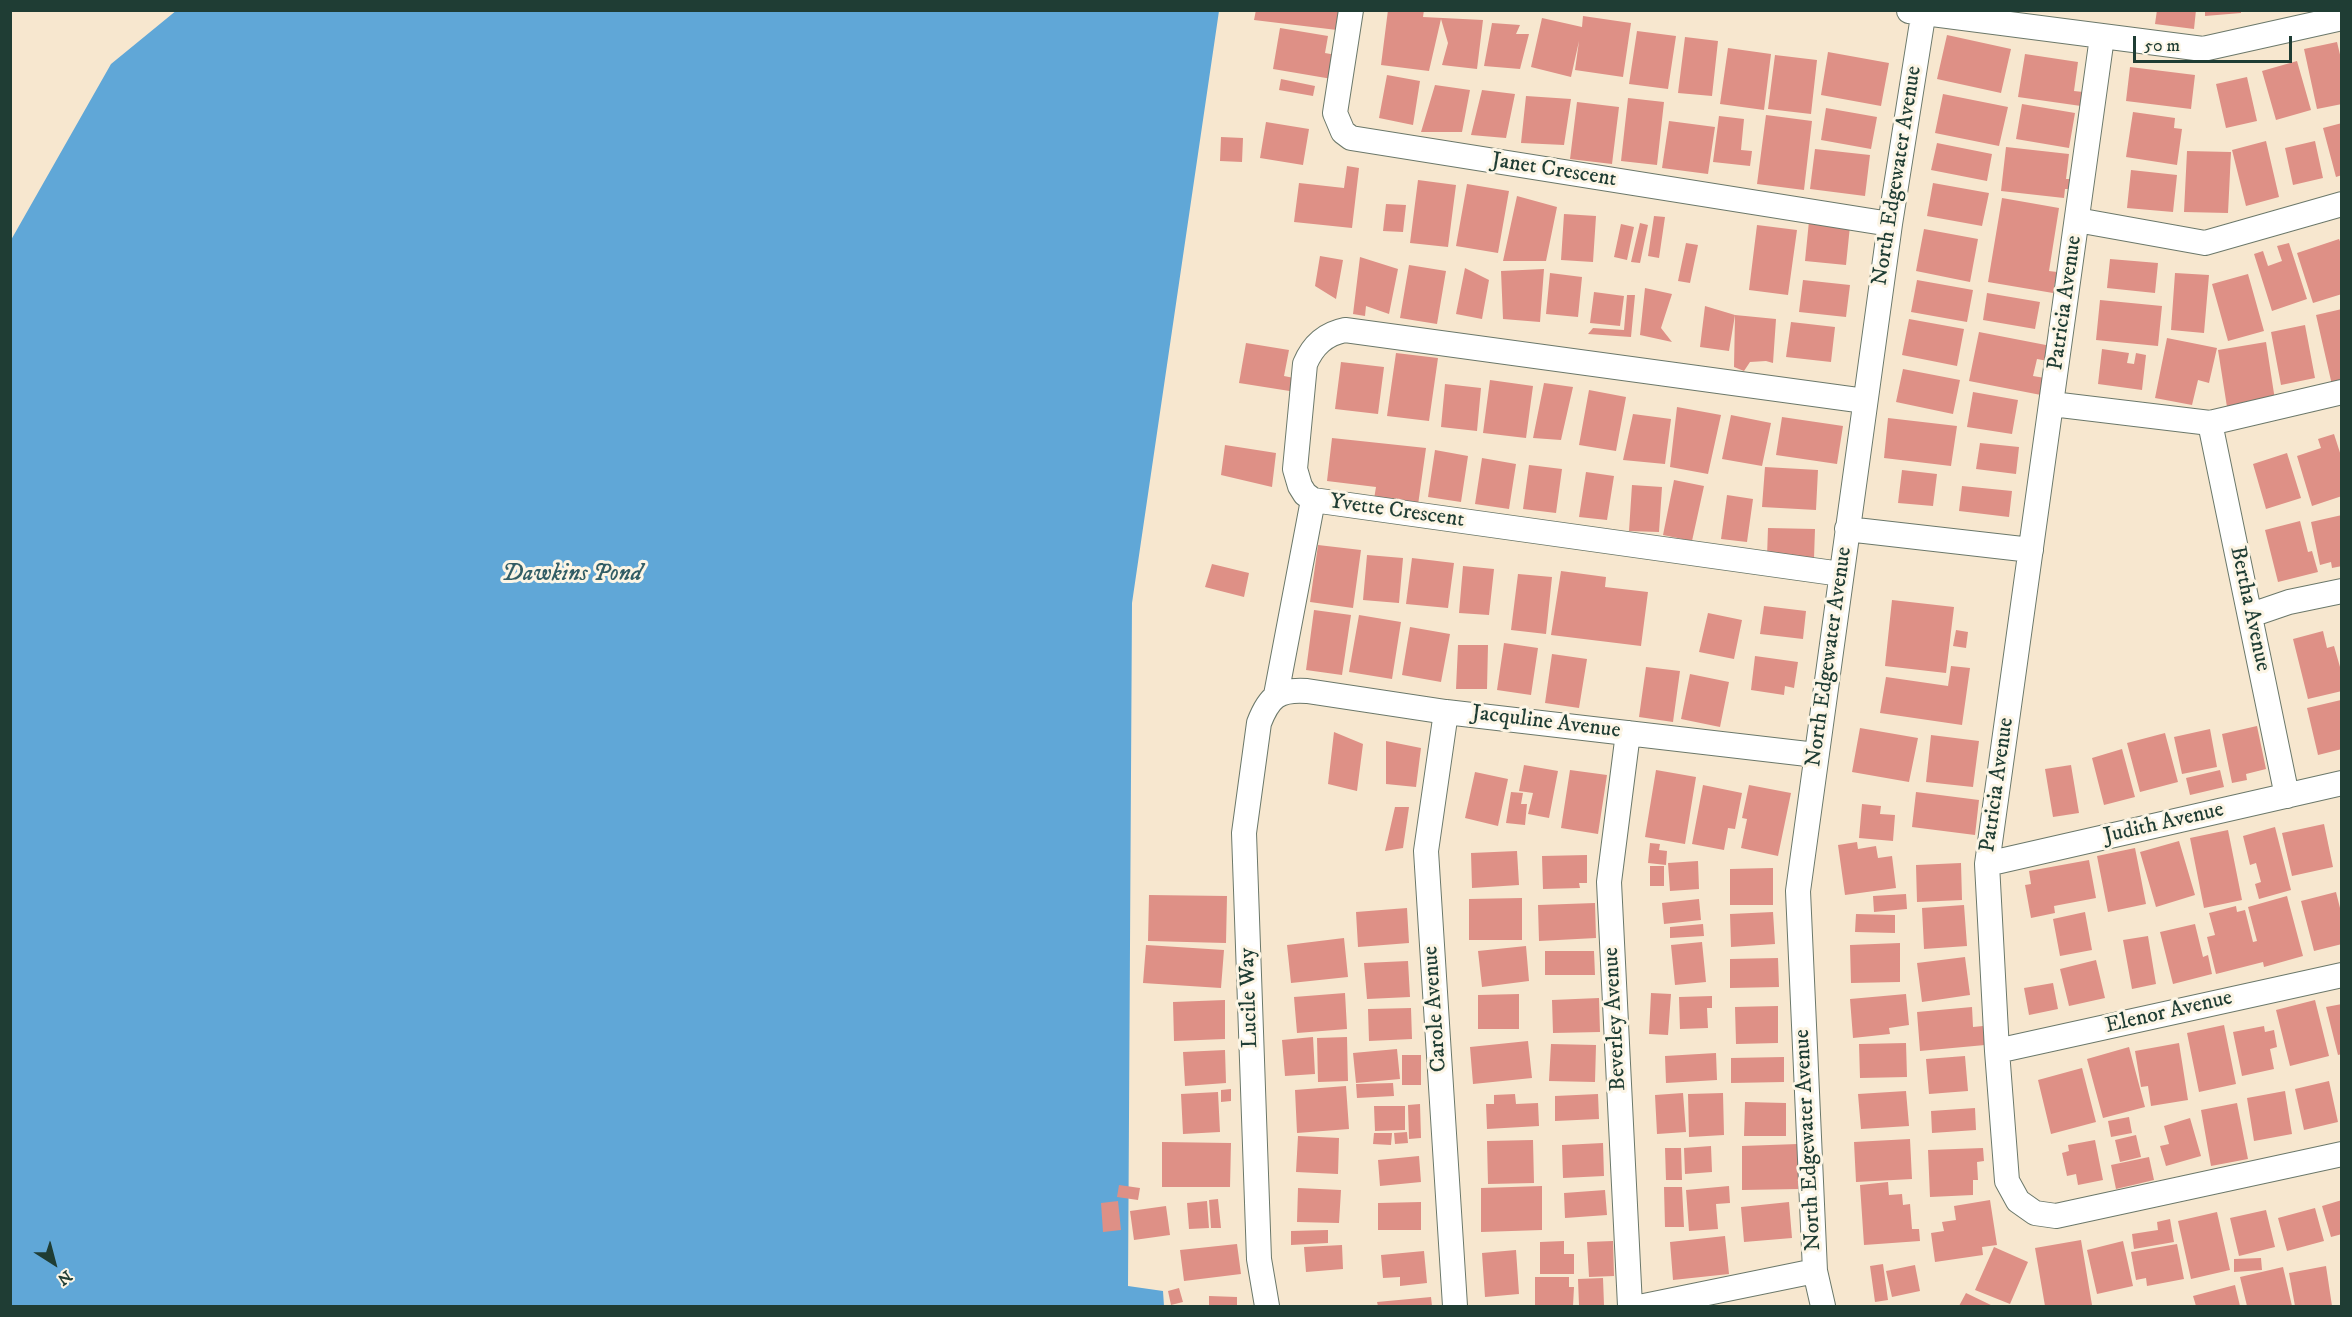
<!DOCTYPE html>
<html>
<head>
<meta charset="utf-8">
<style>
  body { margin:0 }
  #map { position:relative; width:2352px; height:1317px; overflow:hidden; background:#f7e7cf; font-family:"IM FELL DW Pica",serif }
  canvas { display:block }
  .frame { position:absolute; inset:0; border:12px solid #1f3d34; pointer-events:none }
  .north { position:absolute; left:24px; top:1233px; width:60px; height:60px; -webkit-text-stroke:4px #fcf5e5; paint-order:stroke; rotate:144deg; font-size:16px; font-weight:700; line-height:24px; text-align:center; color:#1f3d34 }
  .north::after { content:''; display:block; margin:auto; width:21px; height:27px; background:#1f3d34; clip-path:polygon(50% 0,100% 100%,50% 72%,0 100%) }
  .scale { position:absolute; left:2133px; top:36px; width:159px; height:27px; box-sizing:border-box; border:3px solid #1f3d34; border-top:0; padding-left:8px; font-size:18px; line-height:21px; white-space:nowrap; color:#1f3d34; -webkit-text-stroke:4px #fcf5e5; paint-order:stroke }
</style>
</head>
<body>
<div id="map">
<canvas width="2352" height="1317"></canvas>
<div class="frame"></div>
<div class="north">N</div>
<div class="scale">50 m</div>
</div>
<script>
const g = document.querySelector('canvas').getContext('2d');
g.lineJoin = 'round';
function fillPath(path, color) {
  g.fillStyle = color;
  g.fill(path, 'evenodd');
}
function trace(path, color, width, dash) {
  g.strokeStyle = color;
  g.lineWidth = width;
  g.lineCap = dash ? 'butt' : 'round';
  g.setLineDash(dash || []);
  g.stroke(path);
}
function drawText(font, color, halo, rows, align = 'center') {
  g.font = font + ' "IM FELL DW Pica",serif';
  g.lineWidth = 6;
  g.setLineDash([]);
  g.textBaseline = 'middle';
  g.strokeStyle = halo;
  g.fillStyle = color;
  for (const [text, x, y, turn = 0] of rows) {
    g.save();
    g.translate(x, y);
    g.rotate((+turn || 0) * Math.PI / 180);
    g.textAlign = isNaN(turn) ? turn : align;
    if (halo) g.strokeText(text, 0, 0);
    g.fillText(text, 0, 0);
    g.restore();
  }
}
fillPath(new Path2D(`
  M177 10 1219 11 1132 603 1128 1286 1163 1291 1164 1306H11V240L111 64Z`), '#60a7d7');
fillPath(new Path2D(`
  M1256 10H1340L1337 30 1254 20Z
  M1388 10H1424L1423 17 1483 20 1477 69 1442 65 1448 43 1441 19 1429 71 1381 65Z
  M2157 10H2196L2194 29 2155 24Z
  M2205 10H2241V13L2205 16Z
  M1583 16 1631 23 1623 77 1575 70 1579 41 1571 77 1531 67 1542 18 1582 27Z
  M1492 23 1520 25 1516 34H1529L1520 69 1484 66Z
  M1280 28 1328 36 1325 53 1336 55 1332 79 1273 69Z
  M1637 31 1676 36 1668 89 1629 84Z
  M1947 35 2011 49 2001 93 1937 79Z
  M1685 37 1718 41 1712 96 1678 93Z
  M2337 42 2342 63V104L2317 109 2304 49Z
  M1728 48 1771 54 1764 110 1720 104Z
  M1828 52 1889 63 1881 106 1821 95Z
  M2025 54 2078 62 2074 91 2083 92 2081 106 2018 97Z
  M1775 55 1817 60 1811 114 1768 109Z
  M2297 61 2311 110 2276 120 2262 71Z
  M2130 67 2195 75 2191 109 2126 101Z
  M1387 75 1420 81 1413 125 1379 118Z
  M2247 77 2257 121 2226 128 2216 84Z
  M1281 79 1315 86 1313 96 1279 90Z
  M1435 85 1470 90 1462 132H1421Z
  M1482 90 1515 94 1506 138 1471 135Z
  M1943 94 2008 107 1999 146 1935 133Z
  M1526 96 1571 99 1564 145 1521 143Z
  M1628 98 1664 102 1657 165 1621 161Z
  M1577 102 1619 107 1612 164 1570 159Z
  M2022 104 2075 113 2069 148 2016 139Z
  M1826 108 1877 117 1871 149 1821 140Z
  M2133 112 2175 118 2174 128 2182 129 2177 165 2126 157Z
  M1766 115 1812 121 1804 190 1757 184Z
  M1719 116 1744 119 1741 150 1752 151 1750 166 1713 162Z
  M1669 121 1715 127 1708 174 1662 168Z
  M1266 122 1309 129 1303 165 1260 158Z
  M2342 123V175L2336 177 2323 128Z
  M1221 137 1243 138 1242 162 1220 161Z
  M2266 141 2279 197 2246 206 2232 150Z
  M2315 141 2323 178 2293 185 2285 148Z
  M1937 143 1992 154 1987 181 1931 170Z
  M2006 147 2069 154 2066 179H2071L2070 189H2065L2064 198 2001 191Z
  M1815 149 1870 155 1865 196 1810 189Z
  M2187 151 2231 152 2228 213 2184 212Z
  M1347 166 1359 168 1352 228 1294 222 1299 183 1344 188Z
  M2131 170 2177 175 2173 212 2127 208Z
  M1418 180 1456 185 1448 247 1410 243Z
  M1933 183 1989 193 1982 226 1927 216Z
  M1467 184 1509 191 1498 253 1456 246Z
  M1517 196 1557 207 1546 261H1503Z
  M2002 198 2059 208 2049 271 2057 272 2053 293 1988 282Z
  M1386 204 1406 205 1403 232 1383 231Z
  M1564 214 1596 216 1593 262 1561 260Z
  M1654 216 1665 217 1659 258 1648 256Z
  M1809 221 1850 226 1846 265 1805 261Z
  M1640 223 1648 225 1640 263 1631 262Z
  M1621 224 1634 227 1627 260 1614 257Z
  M1757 225 1797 230 1788 295 1749 290Z
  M1924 229 1978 239 1970 282 1916 271Z
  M2339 239 2342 246V294L2313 303 2297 253Z
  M1686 243 1698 245 1690 283 1678 281Z
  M2289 243 2307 299 2272 311 2254 254 2263 251 2268 266 2282 261 2277 246Z
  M1320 256 1343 260 1336 299 1315 286Z
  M1360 257 1398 269 1389 314 1366 306 1365 316 1353 314Z
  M2110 259 2158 263 2155 293 2107 288Z
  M1409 265 1446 271 1437 324 1400 318Z
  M1465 268 1489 280 1482 319 1456 314Z
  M1544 269 1540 322 1503 319 1501 271Z
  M1550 273 1582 277 1578 317 1546 314Z
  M2175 273 2209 275 2204 333 2171 330Z
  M2248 274 2264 331 2228 341 2212 284Z
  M1803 280 1850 285 1846 317 1799 312Z
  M1917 280 1973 290 1967 322 1911 312Z
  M1645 288 1672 294 1661 328 1672 342 1640 335Z
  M1594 292 1624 296 1620 326 1590 323Z
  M1987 293 2040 302 2035 329 1983 320Z
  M1627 295H1635L1631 337 1588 334 1593 328 1624 330Z
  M2100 300 2162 306 2158 346 2096 340Z
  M1705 306 1735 315 1729 351 1700 347Z
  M2342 309V383L2332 385 2316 315Z
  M1735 315 1776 319 1773 363 1766 361 1750 362 1744 371 1734 367Z
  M1909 319 1964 329 1957 366 1902 355Z
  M1791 322 1835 327 1831 362 1786 357Z
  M2305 325 2315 378 2281 385 2271 332Z
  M1979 332 2051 346 2048 361 2037 359 2033 376 2045 378 2041 395 1969 381Z
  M2167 338 2217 348 2209 383 2198 380 2192 405 2155 398Z
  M2266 342 2275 400 2227 407 2218 350Z
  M1246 343 1289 350 1284 376 1299 379 1296 392 1239 383Z
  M2102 349 2129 353 2127 363 2134 364 2136 353 2146 355 2142 390 2098 384Z
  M1396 353 1438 358 1429 421 1387 416Z
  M1341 362 1384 367 1378 414 1335 409Z
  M1903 369 1960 380 1953 414 1896 402Z
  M1490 380 1533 386 1526 438 1483 433Z
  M1544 383 1573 387 1561 440 1533 438Z
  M1445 384 1481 388 1477 431 1441 427Z
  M1589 390 1626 397 1616 451 1579 445Z
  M1973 392 2018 400 2012 434 1967 427Z
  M1677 407 1721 415 1708 474 1670 467Z
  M1633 414 1671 419 1665 464 1623 460Z
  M1731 415 1771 423 1762 466 1722 459Z
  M1782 417 1843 426 1837 464 1776 455Z
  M1888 418 1957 426 1951 466 1884 458Z
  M2334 434 2342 459V496L2312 506 2297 456 2321 448 2318 439Z
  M1332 438 1426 448 1418 505 1374 499 1376 487 1327 481Z
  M1980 443 2019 447 2016 474 1976 469Z
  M1225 445 1276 453 1272 487 1221 475Z
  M1435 450 1468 456 1461 502 1428 497Z
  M2287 453 2301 498 2266 509 2253 464Z
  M1482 458 1516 464 1509 509 1475 504Z
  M1529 465 1562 469 1556 513 1523 509Z
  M1765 467 1818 470 1816 510 1762 507Z
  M1902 470 1937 474 1933 506 1898 503Z
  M1586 472 1614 476 1607 520 1579 517Z
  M1674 480 1704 486 1692 541 1663 535Z
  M1632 485 1662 487 1659 532 1629 531Z
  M1962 486 2012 491 2009 517 1959 511Z
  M1727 495 1753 499 1747 542 1721 539Z
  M2342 515V566L2332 568 2331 562 2320 565 2311 522Z
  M2300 521 2308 552 2312 551 2318 572 2278 582 2265 530Z
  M1768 528 1815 529 1814 558 1767 557Z
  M1318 545 1361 550 1353 608 1310 602Z
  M1367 555 1403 558 1399 603 1363 600Z
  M1412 558 1454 563 1448 608 1406 604Z
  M1212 564 1249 573 1244 597 1205 587Z
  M1463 566 1494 569 1489 615 1459 613Z
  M1561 571 1606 577 1605 587 1648 592 1641 646 1551 635Z
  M1518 574 1552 577 1546 634 1511 630Z
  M1892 600 1954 607 1946 673 1885 666Z
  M1764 606 1806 611 1803 639 1760 634Z
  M1314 610 1351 615 1342 675 1306 670Z
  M1708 613 1742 620 1734 659 1699 652Z
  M1359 615 1401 622 1392 679 1349 672Z
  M1410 627 1450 634 1441 682 1402 675Z
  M1956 630 1968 632 1966 648 1953 646Z
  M2323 631 2327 648 2334 646 2342 674V691L2308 699 2293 639Z
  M1504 643 1538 648 1531 695 1497 690Z
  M1458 645H1488L1487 689H1456Z
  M1552 654 1587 659 1579 708 1545 703Z
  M1755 656 1798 662 1794 688 1785 686 1784 695 1751 690Z
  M1951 666 1970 668 1962 725 1880 713 1886 677 1948 686Z
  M1646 667 1680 671 1673 722 1639 717Z
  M1690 674 1729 682 1720 727 1681 719Z
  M2341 700 2342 749 2318 755 2307 708Z
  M2257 726 2266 769 2246 774 2247 780 2232 783 2222 734Z
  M1860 728 1918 738 1909 782 1852 772Z
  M2210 729 2217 767 2182 774 2174 737Z
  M1334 732 1363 744 1357 791 1328 784Z
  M2165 733 2178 782 2140 792 2127 743Z
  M1931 735 1979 741 1973 787 1926 782Z
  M1386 741 1421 748 1416 787 1386 784Z
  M2122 749 2135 797 2104 805 2092 758Z
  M1524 765 1558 771 1549 818 1528 814 1533 793 1519 791Z
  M2071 765 2079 813 2053 817 2045 769Z
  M1570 770 1607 775 1598 834 1561 828Z
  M1656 770 1696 777 1685 844 1645 837Z
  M2220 770 2224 787 2190 795 2186 778Z
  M1475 772 1508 779 1498 826 1465 818Z
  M1703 785 1742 793 1735 829 1728 828 1724 850 1692 844Z
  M1749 785 1791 793 1778 856 1741 848 1747 819 1742 818Z
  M1511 792 1523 793 1521 804H1527L1525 825 1506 823Z
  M1916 792 1979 800 1975 835 1912 827Z
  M1862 804 1881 806 1880 814 1895 815 1893 841 1859 838Z
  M1395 807H1409L1403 848 1385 851Z
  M2324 824 2333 867 2292 876 2282 833Z
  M2275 827 2291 890 2259 899 2255 884 2261 882 2256 863 2250 865 2243 836Z
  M2228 830 2242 900 2204 908 2190 838Z
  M2179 841 2195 895 2156 907 2140 852Z
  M1857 842 1858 849 1876 846 1878 858 1892 856 1896 888 1845 895 1838 845Z
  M1650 843 1660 844 1659 850 1667 851 1666 865 1648 863Z
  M2135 848 2146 904 2108 912 2097 856Z
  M1517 851 1519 885 1472 888 1471 853Z
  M1587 855V883H1579L1580 888 1543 889 1542 856Z
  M2089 860 2096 898 2054 906 2055 913 2031 918 2025 885 2031 884 2029 871Z
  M1698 861 1699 889 1670 891 1668 863Z
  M1961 863 1962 900 1917 902 1916 865Z
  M1650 866H1664V886H1650Z
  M1773 868V905H1730V869Z
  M2336 892 2342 916V944L2314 951 2301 901Z
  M1906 894 1907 909 1874 912 1873 896Z
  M1149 895 1227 896 1226 943 1148 941Z
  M2287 896 2303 956 2264 967 2263 962 2216 974 2207 937 2215 935 2209 913 2236 906 2237 912 2245 910 2253 942 2257 941 2248 907Z
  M1522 898V940H1469V899Z
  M1699 899 1701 920 1664 924 1662 903Z
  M1595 903 1596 938 1539 941 1538 905Z
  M1964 905 1967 946 1924 949 1922 908Z
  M1407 908 1409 943 1358 947 1356 912Z
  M1773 912 1775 944 1731 947 1730 914Z
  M2085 912 2092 950 2060 956 2053 919Z
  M1856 914 1895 915V933L1855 932Z
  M1703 924 1704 936 1670 938V927Z
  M2195 924 2203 957 2208 955 2212 974 2173 984 2160 932Z
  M2148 936 2156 984 2132 989 2123 940Z
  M1344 938 1348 977 1291 983 1287 945Z
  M1702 942 1706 982 1675 985 1671 945Z
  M1900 943V982L1851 983 1850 945Z
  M1146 945 1224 950 1221 988 1143 983Z
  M1526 946 1529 981 1482 987 1478 951Z
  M1545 951H1594L1595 975H1545Z
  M1965 957 1970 995 1922 1002 1917 963Z
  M1778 958 1779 987 1730 988V959Z
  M2096 960 2105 998 2069 1006 2060 969Z
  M1408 961 1410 997 1367 999 1364 963Z
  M2053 983 2058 1009 2029 1015 2024 988Z
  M1345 993 1347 1029 1297 1033 1294 997Z
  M1651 993 1671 994 1668 1035 1649 1034Z
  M1519 994V1029H1478V995Z
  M1906 994 1909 1025 1889 1028 1890 1034 1853 1038 1850 999Z
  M1712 996V1008H1707L1708 1028 1680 1029 1679 997Z
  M1599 998 1600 1032 1553 1033 1552 1000Z
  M1225 1000V1039L1174 1041 1173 1002Z
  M2315 1000 2329 1056 2290 1066 2276 1010Z
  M2342 1004V1054L2338 1055 2326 1007Z
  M1778 1006V1043L1736 1044 1735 1007Z
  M1972 1007 1973 1027 1983 1026 1985 1045 1920 1051 1917 1012Z
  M1411 1008 1412 1039 1369 1041 1368 1009Z
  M2224 1025 2236 1084 2199 1092 2187 1033Z
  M2264 1026 2265 1032 2274 1030 2277 1047 2270 1049 2274 1069 2242 1076 2233 1032Z
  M1313 1037 1315 1074 1285 1076 1282 1040Z
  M1347 1037 1348 1081 1318 1082 1317 1038Z
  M1528 1041 1532 1078 1473 1084 1470 1047Z
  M1906 1043 1907 1077 1860 1078 1859 1044Z
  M2179 1043 2188 1100 2151 1106 2148 1086 2141 1087 2135 1051Z
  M1551 1044 1596 1045 1595 1082 1549 1081Z
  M2129 1047 2145 1107 2103 1118 2087 1059Z
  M1397 1049 1400 1079 1356 1083 1353 1053Z
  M1225 1050 1226 1083 1185 1086 1183 1052Z
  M1716 1053 1717 1080 1666 1083 1665 1056Z
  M1402 1055H1421V1085H1402Z
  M1965 1056 1968 1091 1929 1094 1926 1059Z
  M1784 1057V1082L1731 1083V1058Z
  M2082 1068 2096 1122 2051 1134 2038 1080Z
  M2329 1081 2338 1122 2304 1130 2295 1089Z
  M1393 1083 1394 1096 1357 1098 1356 1084Z
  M1346 1086 1349 1129 1297 1133 1295 1090Z
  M1231 1089V1101L1221 1102V1090Z
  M1906 1091 1909 1126 1861 1129 1858 1094Z
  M2285 1091 2292 1134 2254 1141 2247 1098Z
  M1218 1092 1220 1132 1183 1134 1181 1094Z
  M1683 1093 1686 1132 1657 1134 1655 1095Z
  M1723 1093 1724 1135 1689 1137 1688 1094Z
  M1515 1094 1516 1104 1538 1103 1539 1126 1487 1129 1486 1104H1494V1095Z
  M1598 1094 1599 1119 1555 1121V1096Z
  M1745 1102 1786 1103V1136H1744Z
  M2237 1103 2248 1159 2211 1166 2201 1110Z
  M1420 1104 1421 1138 1409 1139 1408 1105Z
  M1374 1106H1405V1130L1375 1131Z
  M1975 1108 1976 1130 1932 1133 1931 1111Z
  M2129 1117 2132 1133 2111 1137 2108 1121Z
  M2190 1118 2201 1156 2166 1166 2160 1146 2169 1144 2164 1126Z
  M1407 1132 1408 1143 1395 1144 1394 1133Z
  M1374 1133H1392L1391 1145 1373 1144Z
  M2136 1135 2141 1157 2120 1162 2115 1140Z
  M1298 1136 1339 1138 1338 1174 1296 1172Z
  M1910 1139 1912 1179 1856 1182 1854 1142Z
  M1533 1140 1534 1183 1488 1184 1487 1141Z
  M2095 1140 2103 1180 2078 1185 2076 1174 2067 1176 2062 1153 2069 1151 2068 1145Z
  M1162 1142 1231 1143 1230 1187H1162Z
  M1603 1143 1604 1176 1563 1178 1562 1145Z
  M1798 1144 1799 1189 1742 1190V1146Z
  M1711 1146 1712 1172 1685 1174 1684 1148Z
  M1665 1148H1681L1682 1180H1666Z
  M1983 1148 1984 1161 1977 1162 1978 1180H1973V1195L1930 1197 1928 1150Z
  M1419 1156 1421 1182 1380 1186 1378 1160Z
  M2149 1157 2154 1180 2116 1189 2111 1165Z
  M1888 1182 1889 1195 1902 1194 1903 1205 1910 1204 1912 1229H1919L1920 1241 1864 1245 1860 1185Z
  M1119 1185 1140 1188 1138 1200 1117 1197Z
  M1542 1186V1230L1481 1232V1188Z
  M1729 1186 1730 1203 1716 1204 1718 1229 1689 1231 1686 1190Z
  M1664 1187H1682L1684 1227H1665Z
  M1298 1188 1341 1190 1339 1223 1297 1222Z
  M1605 1190 1607 1215 1565 1218 1564 1193Z
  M1218 1199 1221 1228H1211L1209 1200Z
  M1990 1200 1997 1245 1982 1247 1983 1255 1935 1262 1931 1233 1944 1231 1942 1222 1956 1220 1954 1206Z
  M2342 1200V1234L2331 1237 2322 1206Z
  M1118 1201 1121 1230 1103 1232 1101 1203Z
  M1207 1201 1209 1228 1189 1229 1187 1203Z
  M1421 1202V1230H1378V1203Z
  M1789 1202 1792 1238 1744 1242 1741 1207Z
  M1166 1206 1170 1235 1134 1240 1130 1211Z
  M2315 1208 2324 1241 2287 1251 2278 1218Z
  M2266 1210 2275 1247 2239 1256 2230 1218Z
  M2217 1212 2230 1270 2191 1279 2178 1221Z
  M2170 1219 2174 1242 2134 1249 2132 1234 2158 1230 2157 1222Z
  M1328 1230V1243L1291 1245V1231Z
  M1725 1236 1729 1274 1673 1280 1670 1242Z
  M2081 1240 2092 1305 2045 1306 2035 1248Z
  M1564 1241V1254H1574V1274H1540V1242Z
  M1613 1241 1614 1276 1589 1277 1587 1242Z
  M2123 1241 2133 1286 2097 1294 2087 1250Z
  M1237 1244 1241 1274 1184 1281 1180 1250Z
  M2177 1244 2184 1279 2147 1286 2146 1278 2136 1280 2131 1252Z
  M1342 1245 1343 1269 1306 1272 1304 1247Z
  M1994 1247 2028 1262 2010 1304 1975 1290Z
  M1516 1250 1519 1294 1485 1297 1482 1253Z
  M1424 1251 1427 1283 1400 1286V1277L1383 1278 1381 1255Z
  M2261 1258 2262 1270 2234 1272V1259Z
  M1883 1264 1888 1300 1875 1302 1870 1266Z
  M1915 1265 1920 1291 1892 1297 1886 1271Z
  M2326 1266 2332 1306H2295L2289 1273Z
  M2283 1267 2292 1306H2247L2240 1277Z
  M1535 1277H1569V1287H1574L1573 1306 1535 1305Z
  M1603 1278 1604 1305H1579L1578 1279Z
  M2235 1285 2240 1306H2196L2193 1296Z
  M1179 1288 1183 1302 1171 1305 1168 1291Z
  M1966 1293 1993 1306H1959Z
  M1209 1296 1237 1297V1306H1209Z
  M1431 1297 1432 1306H1378L1377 1302Z`), '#de9086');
const street = new Path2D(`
  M1351 10 1335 113 1343 132 1351 138 1890 224
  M1909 11 2203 49 2342 18
  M2102 37 1987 864 1997 1051 2007 1181 2018 1201 2035 1213 2056 1216 2342 1154
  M2077 220 2205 243 2342 204
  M2052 404 2210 423 2342 392
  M2210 423 2287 796
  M1847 529 2031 550
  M1841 574 1313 500 1305 494 1300 486 1295 469 1305 364C1313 345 1325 334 1345 330L1865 401
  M2251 615 2289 602 2342 591
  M1276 695 1313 500
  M1446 712 1426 851 1455 1306
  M1628 733 1609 882 1630 1306
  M1987 864 2342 783
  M1997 1051 2342 975
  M1267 1306 1259 1259 1244 833 1259 723C1269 697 1278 689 1307 691L1446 712 1816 755
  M1644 1306 1815 1271
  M1823 1306 1815 1271 1798 891 1890 224 1924 10`);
trace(street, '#6b786a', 26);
trace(street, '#fff', 24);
drawText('22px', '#1f3d34', '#fcf5e5', [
  ["Janet Crescent",1554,171,9],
  ["North Edgewater Avenue",1898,176,-81],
  ["Patricia Avenue",2066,303,-82],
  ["Yvette Crescent",1397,512,8],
  ["Bertha Avenue",2249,609,78],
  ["North Edgewater Avenue",1830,657,-82],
  ["Jacquline Avenue",1546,723,7],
  ["Patricia Avenue",1998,785,-82],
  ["Judith Avenue",2164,824,-13],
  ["Lucile Way",1250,998,-92],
  ["Carole Avenue",1436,1009,-94],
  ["Elenor Avenue",2169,1013,-13],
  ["Beverley Avenue",1616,1019,-93],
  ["North Edgewater Avenue",1809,1140,-93]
]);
drawText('italic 24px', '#325d65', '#fcf5e5', [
  ["Dawkins Pond",572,575]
]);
</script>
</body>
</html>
